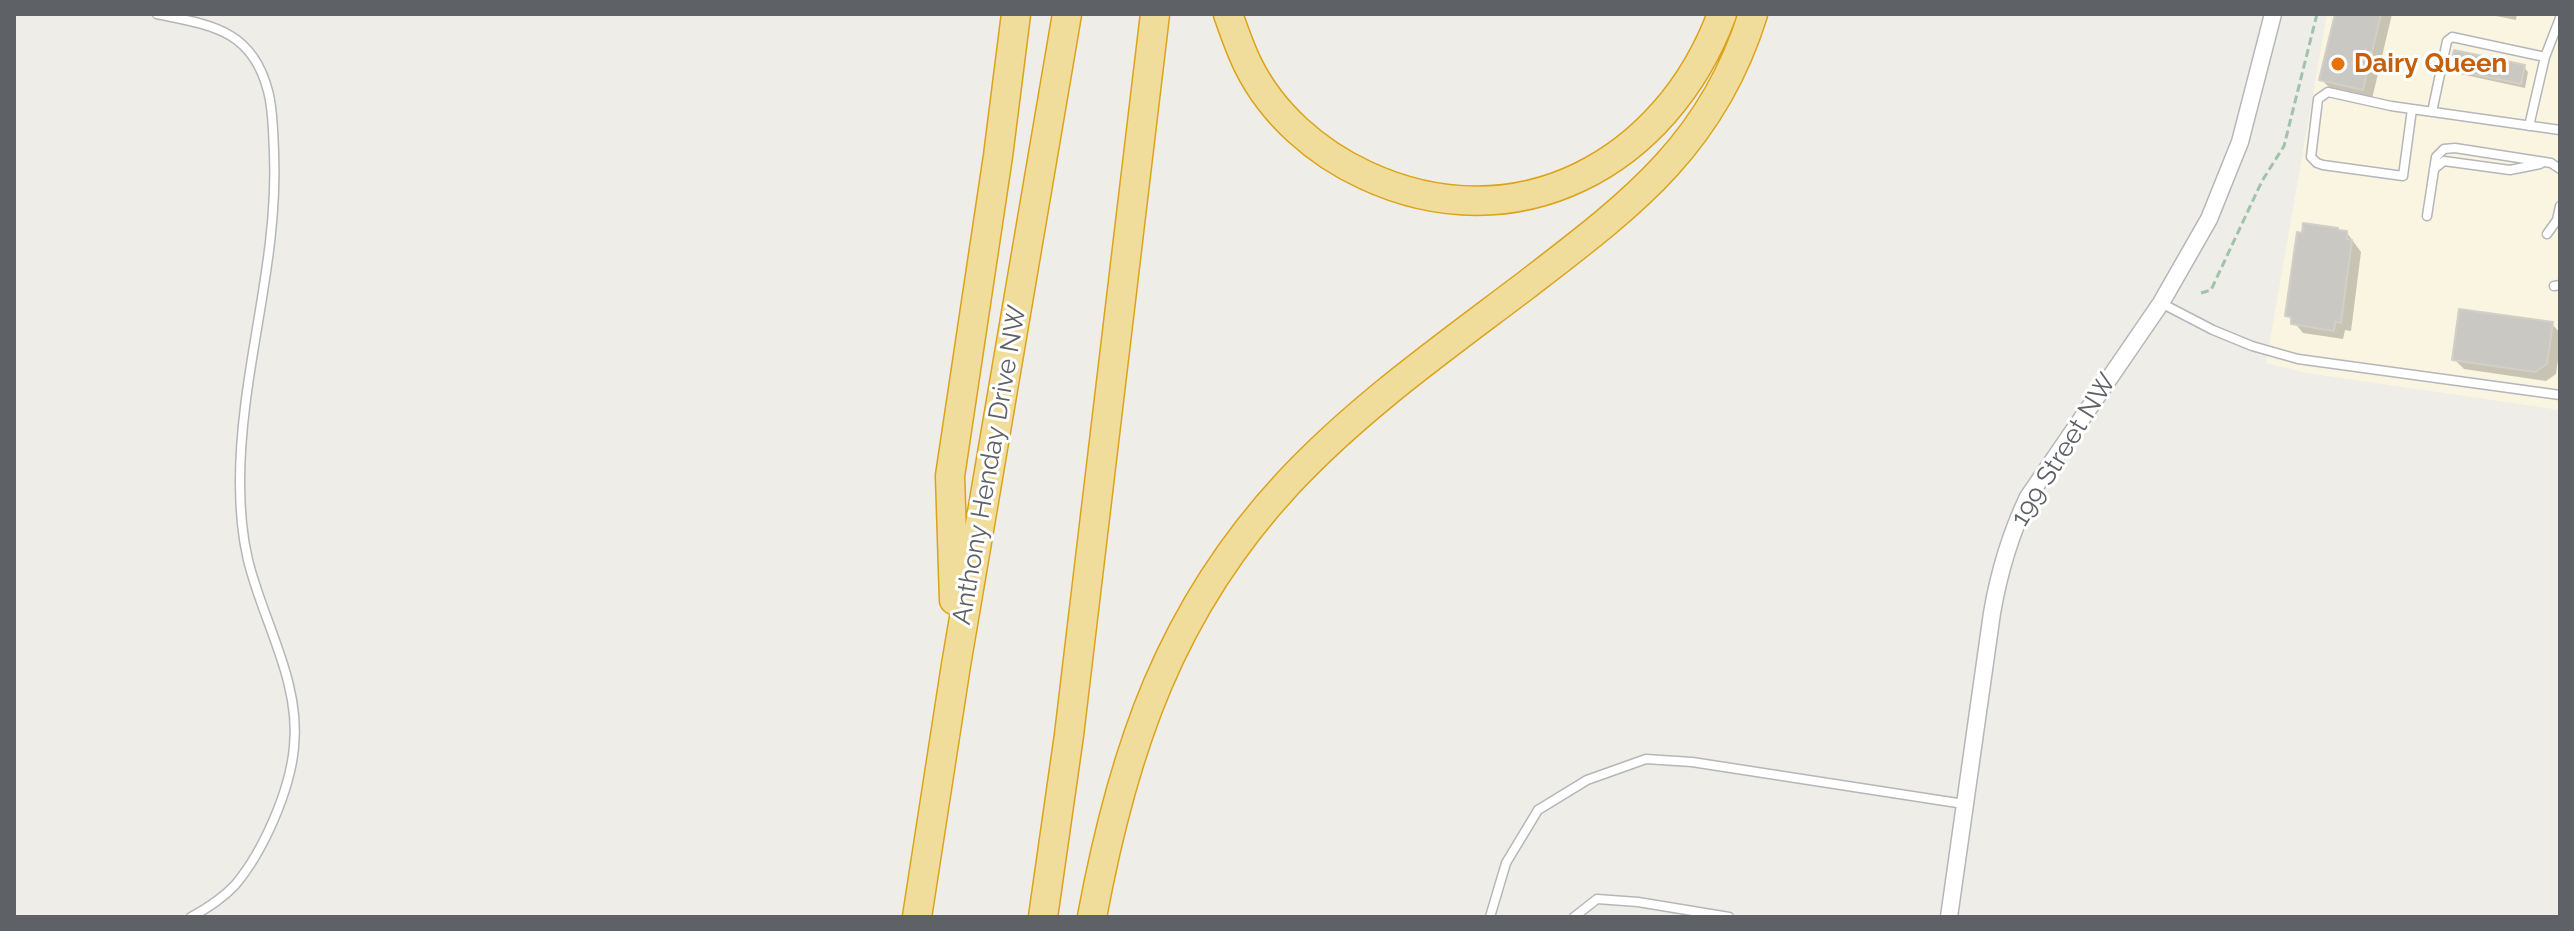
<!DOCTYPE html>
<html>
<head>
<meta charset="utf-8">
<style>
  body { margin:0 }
  #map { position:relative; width:2574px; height:931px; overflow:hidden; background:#efede7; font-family:Raleway,sans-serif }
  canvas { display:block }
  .frame { position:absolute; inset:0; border:16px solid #5e6165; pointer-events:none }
</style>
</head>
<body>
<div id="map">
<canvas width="2574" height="931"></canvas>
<div class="frame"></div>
</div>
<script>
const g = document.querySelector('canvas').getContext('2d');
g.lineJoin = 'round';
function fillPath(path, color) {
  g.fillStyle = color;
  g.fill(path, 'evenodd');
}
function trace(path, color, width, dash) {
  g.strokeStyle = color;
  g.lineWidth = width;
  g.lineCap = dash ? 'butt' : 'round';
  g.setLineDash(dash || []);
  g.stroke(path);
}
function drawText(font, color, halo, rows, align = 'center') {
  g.font = font + ' Raleway,sans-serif';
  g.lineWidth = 6;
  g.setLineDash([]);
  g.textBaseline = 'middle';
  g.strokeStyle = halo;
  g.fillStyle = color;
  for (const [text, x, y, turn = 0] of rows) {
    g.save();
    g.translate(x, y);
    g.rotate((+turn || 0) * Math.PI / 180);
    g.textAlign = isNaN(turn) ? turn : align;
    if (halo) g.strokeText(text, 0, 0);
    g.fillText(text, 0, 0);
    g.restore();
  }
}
fillPath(new Path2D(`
  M2327 14H2560V410L2307 373 2266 363Z`), '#faf5e0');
fillPath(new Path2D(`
  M2337 14H2392L2372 99 2331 89 2321 79Z
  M2486 14H2517L2516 20Z
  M2524 67 2528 72 2525 88 2456 73 2452 68Z
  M2347 233 2361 252 2351 331 2345 330 2343 339 2303 333 2288 315Z
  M2552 324 2560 333V345L2556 374 2546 381 2464 369 2454 359Z`), '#0003');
const building = new Path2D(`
  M2335 14H2381L2363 90 2319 80Z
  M2454 50 2525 65 2521 84 2449 69Z
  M2303 223 2338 228V230L2347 231V239L2352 240 2341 323 2335 322 2334 331 2291 324V317L2285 316 2297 232 2302 233Z
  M2459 309 2553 322 2547 364 2535 372 2452 360Z`);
fillPath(building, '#cac8c3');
trace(building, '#d3cfc6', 2);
const service = new Path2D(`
  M157 14C210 25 252 29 268 91 273 109 273 132 274 151 279 265 240 370 240 482 240 508 242 535 248 560 263 622 301 682 294 747 290 791 263 852 235 885 223 898 206 909 191 917
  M2412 109 2403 176 2323 165 2317 163 2311 157 2318 99 2328 92 2391 106 2560 130
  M2432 112 2447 41 2452 37 2545 57
  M2529 126 2545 57 2560 18
  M2434 169 2444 161 2510 170 2540 164
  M2427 216 2436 157 2444 149 2455 148 2551 163 2560 169
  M2547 234 2557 220 2560 206
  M2554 286 2560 285
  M2161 303 2213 330 2252 346 2298 359 2560 395
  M1490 917 1506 863 1538 810 1587 780 1646 759 1692 762 1964 804
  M1574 917 1597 899 1638 902 1729 917`);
const minor = new Path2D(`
  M1949 917 1992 613C1999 572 2010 535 2028 497L2161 303 2209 219 2240 142 2273 14`);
const motorway = new Path2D(`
  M1228 14C1234 31 1240 49 1248 65 1272 114 1317 153 1365 175 1517 246 1667 163 1722 14
  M954 600 950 476 998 156 1016 14
  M917 917 956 665 1067 14
  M1043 917 1069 735 1155 14
  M1092 917C1123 750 1170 610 1288 483 1358 408 1443 348 1525 286 1629 206 1712 146 1753 14`);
trace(service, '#b4b6ba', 11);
trace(minor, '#b4b6ba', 19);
trace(motorway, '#dba21a', 31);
trace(new Path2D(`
  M2201 293 2211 290 2262 181 2284 146 2317 14`), '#a0c3ab', 3, [8, 4]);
trace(service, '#fff', 8);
trace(minor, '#fff', 16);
trace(motorway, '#f1dd9b', 28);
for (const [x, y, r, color] of [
  [2338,64,8,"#e8710a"]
]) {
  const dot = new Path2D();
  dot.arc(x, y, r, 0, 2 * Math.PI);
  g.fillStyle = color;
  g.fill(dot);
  trace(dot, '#fff', 3);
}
drawText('bold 26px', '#c56008', '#fff', [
  ["Dairy Queen",2354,64]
], 'left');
drawText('26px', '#5e6165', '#fff', [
  ["199 Street NW",2064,450,-58],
  ["Anthony Henday Drive NW",990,465,-80]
]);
</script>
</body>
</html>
